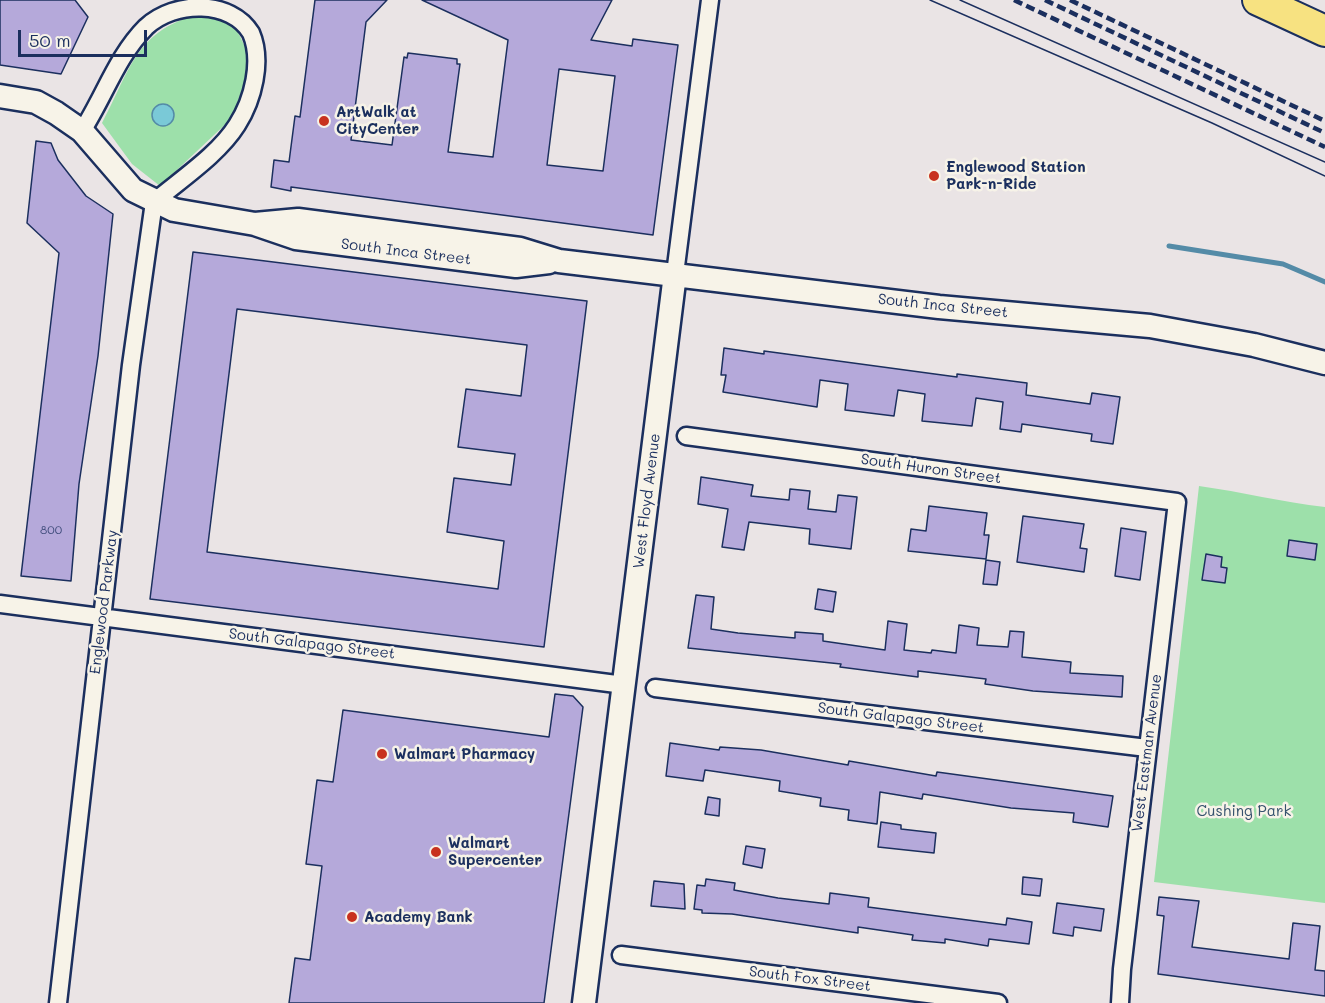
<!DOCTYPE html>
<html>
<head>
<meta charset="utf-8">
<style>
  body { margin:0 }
  #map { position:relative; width:1325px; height:1003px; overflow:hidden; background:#eae4e5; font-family:Mali,sans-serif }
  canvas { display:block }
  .scale { position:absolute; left:18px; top:30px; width:129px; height:27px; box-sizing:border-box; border:3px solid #1b2f5e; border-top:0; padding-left:8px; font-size:18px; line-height:21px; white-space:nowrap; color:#1b2f5e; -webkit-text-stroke:4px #f7f3e8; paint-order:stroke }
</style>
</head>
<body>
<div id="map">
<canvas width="1325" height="1003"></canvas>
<div class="scale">50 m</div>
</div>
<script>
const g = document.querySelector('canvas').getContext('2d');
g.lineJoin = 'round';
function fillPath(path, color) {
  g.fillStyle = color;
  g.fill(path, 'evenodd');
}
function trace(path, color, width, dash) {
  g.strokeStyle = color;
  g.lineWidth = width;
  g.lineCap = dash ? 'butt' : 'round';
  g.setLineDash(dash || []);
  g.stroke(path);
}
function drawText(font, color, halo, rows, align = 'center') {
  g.font = font + ' Mali,sans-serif';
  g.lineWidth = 5;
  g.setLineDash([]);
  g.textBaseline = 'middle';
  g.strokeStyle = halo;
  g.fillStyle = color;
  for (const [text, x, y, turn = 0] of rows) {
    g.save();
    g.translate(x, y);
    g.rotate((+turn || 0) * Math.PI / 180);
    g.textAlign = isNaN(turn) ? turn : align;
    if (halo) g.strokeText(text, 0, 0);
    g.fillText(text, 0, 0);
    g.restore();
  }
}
fillPath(new Path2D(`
  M204 13 224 17 237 30 247 51V75L232 118 160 186 132 164 102 123C131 69 135 29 204 13Z
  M1199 486C1242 492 1282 502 1325 507V903L1154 882Z`), '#9de0aa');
const water = new Path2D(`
  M152 115a11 11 0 1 1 22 0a11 11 0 1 1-22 0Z`);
fillPath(water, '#7ac9d7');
trace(water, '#548ba7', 1.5);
trace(new Path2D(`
  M1169 246 1283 264 1325 282`), '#548ba7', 5);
const building = new Path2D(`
  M0 0H75L88 17 61 74 0 65Z
  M315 0H387L366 22 351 140 392 145 404 57 407 58 408 53 457 59V64H460L448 152 493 157 508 40 422 0H612L591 40 632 46 633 39 678 45 653 235 291 187V191L271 187 274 160 289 162 295 116 300 117ZM559 69 615 76 603 171 547 165Z
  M36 141 51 143 58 160 86 196 113 214 98 356 79 484 71 581 21 576 59 253 27 223Z
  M193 252 587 301 544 647 150 599ZM237 309 527 345 521 396 466 389 458 447 515 454 511 485 454 478 447 532 504 541 498 589 207 552Z
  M724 348 764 354V351L957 377V374L1027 383 1026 395 1090 404 1092 393 1120 397 1113 444 1091 441 1092 434 1022 424 1021 432 1000 429 1003 402 976 398 972 426 922 421 925 394 898 390 894 416 845 410 848 384 820 380 817 407 723 392 726 375H721Z
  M701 477 753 485 751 496 789 500 790 489 810 491 808 509 836 512 838 495 857 497 851 549 809 544 810 529 749 522 744 550 722 547 728 509 698 504Z
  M929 506 987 513 984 535H989L986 559 908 551 911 529 926 531Z
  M1023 516 1084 524 1080 548 1087 549 1084 572 1017 562Z
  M1121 528 1146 532 1140 580 1115 576Z
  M1289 540 1317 544 1315 560 1287 556Z
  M1206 554 1222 557 1221 567 1227 568 1225 583 1202 580Z
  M986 560 1000 562 997 585 983 584Z
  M818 589 836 592 833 612 815 609Z
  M696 595 714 597 711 629 738 633 795 638V632L823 634V641L885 650 888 621 907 624 904 650 931 653 932 650 956 653 959 625 979 628 977 645 1008 647 1010 631 1024 632 1022 657 1071 662 1070 673 1123 676 1122 697 1033 691 985 684 986 679 918 671V677L840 667 841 664 688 648Z
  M555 694 573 696 583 707 544 1003H289L295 958 310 960 322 866 306 864 317 780 333 782 343 710 549 737Z
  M670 743 719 750 720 747 761 750 848 765 849 761 936 776 937 772 1113 796 1108 827 1073 822 1074 813 1011 808 923 794 922 799 880 792 877 824 848 820 849 810 820 806 821 798 779 791 780 781 705 770 703 781 666 776Z
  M708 797 720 799 719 816 705 814Z
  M881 822 901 825V829L936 833 934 853 878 847Z
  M746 846 765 849 762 868 743 864Z
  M1023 877 1042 879 1040 896 1022 894Z
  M706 879 735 883 734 890 778 898 829 904 830 893 869 898 868 907 1006 925 1007 918 1032 922 1029 944 989 939 988 946 945 939V943L912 940 913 935 858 927V933L732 914 702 913V910L694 909 697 885 705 886Z
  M654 881 684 884 685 909 651 906Z
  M1159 897 1199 901 1192 947 1289 959 1293 923 1320 926 1315 970 1325 971V996L1158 974 1164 916 1157 915Z
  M1057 903 1104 909 1101 931 1074 927 1073 936 1053 933Z`);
fillPath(building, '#b5a9da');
trace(building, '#1b2f5e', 1.5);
const street = new Path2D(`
  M675 274 710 0
  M686 436 1177 502 1122 969 1120 1003
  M0 604 624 685
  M655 688 1147 748
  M621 955 998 1003
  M58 1003 131 365 154 202C181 179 218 155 237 125 253 100 263 61 251 33 231 0 175 0 146 27 117 56 104 97 82 131`);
const secondary = new Path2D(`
  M0 96 36 102 56 113 82 131 133 190 174 210 255 224 296 238 516 266 549 262
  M255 224 298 220 520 249 559 261 939 307 1150 326 1254 345 1325 363
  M584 1003 675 274`);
const highway = new Path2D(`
  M1258 0 1325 31`);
trace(street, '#1b2f5e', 21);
trace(secondary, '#1b2f5e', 27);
trace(highway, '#1b2f5e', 34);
trace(street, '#f7f3e8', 16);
trace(secondary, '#f7f3e8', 22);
trace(highway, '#f7e281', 30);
trace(new Path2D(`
  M930 0 1212 123 1325 176
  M960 0 1325 162`), '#1b2f5e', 1.5);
trace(new Path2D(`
  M1014 0 1325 147
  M1045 0 1325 133
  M1070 0 1325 121`), '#1b2f5e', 4.5, [9, 4.5]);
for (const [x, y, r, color] of [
  [324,121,6,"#c8321e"],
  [934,176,6,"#c8321e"],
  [382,754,6,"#c8321e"],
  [436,852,6,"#c8321e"],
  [352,917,6,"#c8321e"]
]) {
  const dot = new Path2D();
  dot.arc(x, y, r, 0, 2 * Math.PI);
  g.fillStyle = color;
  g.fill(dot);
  trace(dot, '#f7f3e8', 2);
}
drawText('12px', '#424e7d', null, [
  ["800",51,530]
]);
drawText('bold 15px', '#1b2f5e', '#f7f3e8', [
  ["ArtWalk at",336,112],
  ["CityCenter",336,129],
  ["Englewood Station",946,167],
  ["Park-n-Ride",946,184],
  ["Walmart Pharmacy",394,754],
  ["Walmart",448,843],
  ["Supercenter",448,860],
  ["Academy Bank",364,917]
], 'left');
drawText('15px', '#1b2f5e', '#f7f3e8', [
  ["South Inca Street",406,252,7],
  ["South Inca Street",943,306,6],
  ["South Huron Street",931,469,8],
  ["West Floyd Avenue",647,501,-83],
  ["Englewood Parkway",104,602,-83],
  ["South Galapago Street",312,644,7],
  ["South Galapago Street",901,718,7],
  ["West Eastman Avenue",1147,753,-83],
  ["South Fox Street",810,979,7]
]);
drawText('15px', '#35526d', '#f7f3e8', [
  ["Cushing Park",1244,811]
]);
</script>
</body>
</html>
